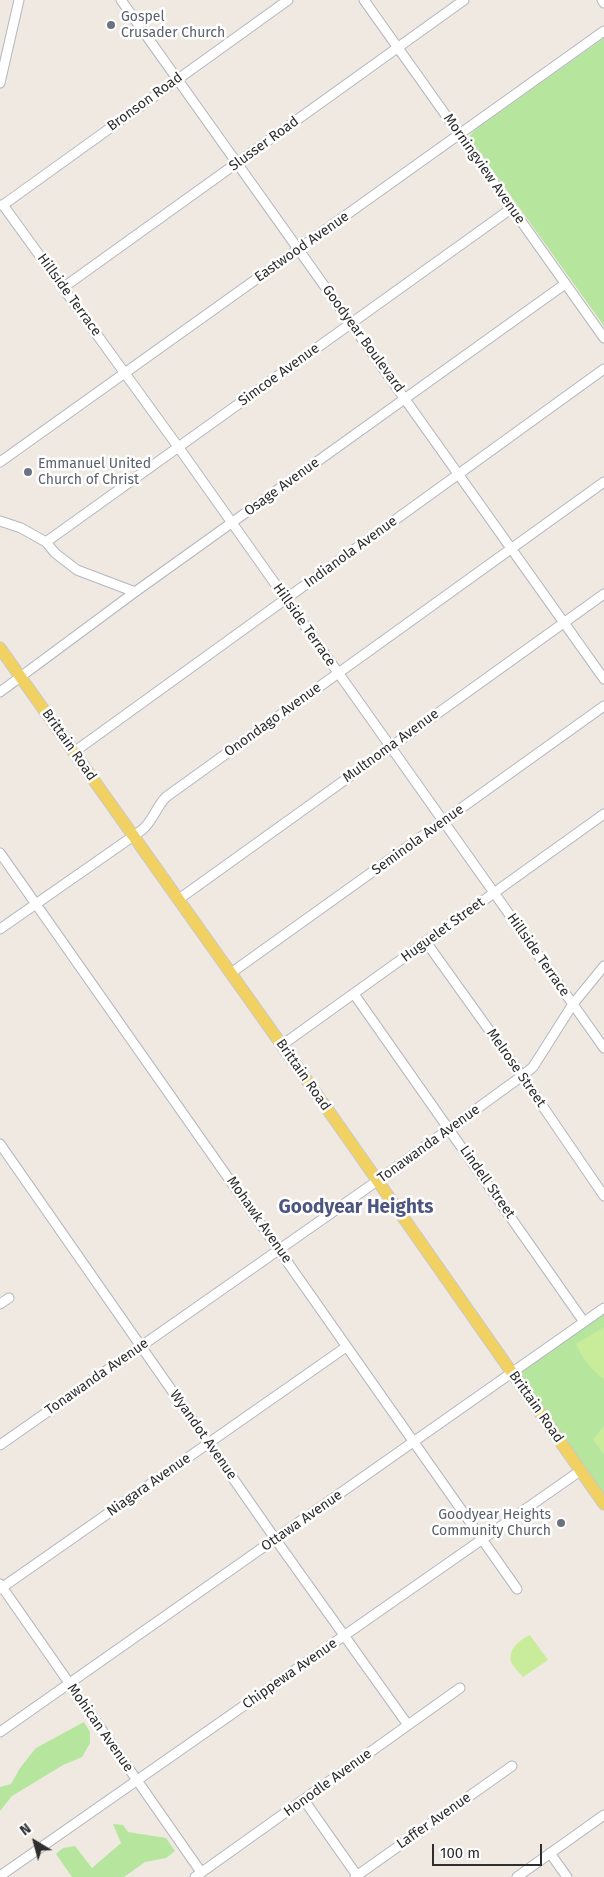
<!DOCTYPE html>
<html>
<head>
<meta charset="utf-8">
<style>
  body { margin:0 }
  #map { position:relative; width:604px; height:1877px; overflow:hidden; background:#efe9e1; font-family:"Fira Sans",sans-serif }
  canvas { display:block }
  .north { position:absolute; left:10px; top:1817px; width:50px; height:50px; -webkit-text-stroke:4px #fff; paint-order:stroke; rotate:323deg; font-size:14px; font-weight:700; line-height:20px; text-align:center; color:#2e2e2e }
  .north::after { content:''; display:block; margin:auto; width:18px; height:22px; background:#2e2e2e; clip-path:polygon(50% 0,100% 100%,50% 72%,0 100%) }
  .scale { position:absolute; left:432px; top:1844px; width:110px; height:22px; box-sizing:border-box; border:2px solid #2e2e2e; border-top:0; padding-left:6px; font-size:15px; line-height:18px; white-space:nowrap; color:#2e2e2e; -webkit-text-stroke:4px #fff; paint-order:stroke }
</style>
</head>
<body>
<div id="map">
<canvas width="604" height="1877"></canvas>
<div class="north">N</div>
<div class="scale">100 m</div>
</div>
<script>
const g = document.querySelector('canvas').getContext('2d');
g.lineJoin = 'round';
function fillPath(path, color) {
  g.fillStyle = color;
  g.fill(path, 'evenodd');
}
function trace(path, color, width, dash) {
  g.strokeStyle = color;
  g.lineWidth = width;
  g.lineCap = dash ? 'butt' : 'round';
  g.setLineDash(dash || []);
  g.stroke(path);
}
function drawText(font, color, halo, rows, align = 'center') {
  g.font = font + ' "Fira Sans",sans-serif';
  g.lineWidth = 5;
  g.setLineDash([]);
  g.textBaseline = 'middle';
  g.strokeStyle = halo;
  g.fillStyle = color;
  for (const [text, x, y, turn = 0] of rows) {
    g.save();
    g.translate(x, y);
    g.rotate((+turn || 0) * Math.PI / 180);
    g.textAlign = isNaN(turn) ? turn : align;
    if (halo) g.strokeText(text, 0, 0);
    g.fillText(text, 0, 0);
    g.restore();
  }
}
fillPath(new Path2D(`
  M604 38V326L473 143 470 135 476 129Z
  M604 1312V1497L519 1376V1372Z
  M84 1722 90 1732V1743L82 1757 63 1765 12 1796 0 1811V1787L11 1784 20 1768 36 1748Z
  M113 1824 123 1825 128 1832 166 1838 175 1851 166 1858 145 1862 124 1877H72L56 1854 63 1848 75 1846 92 1868 121 1843Z`), '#b6e59e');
fillPath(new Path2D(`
  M604 1327V1379C591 1370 582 1358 576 1344Z
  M604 1426V1455L593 1439Z
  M530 1635 548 1660 523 1677C520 1673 515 1669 512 1664 506 1651 519 1640 530 1635Z`), '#c9ec9a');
const minor = new Path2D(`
  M121 0 604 679
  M364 0 604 338
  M602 0 604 3
  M0 83 19 0
  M0 205H3L179 448 604 1048
  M3 205 288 0
  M64 287 464 0
  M0 462 604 31
  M0 521 21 528 46 542 55 553 77 570 135 592
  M46 542 512 208
  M0 692 135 592 565 284
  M74 752 604 369
  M0 853 517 1589
  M179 899 604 594
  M0 929 142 830C153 821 156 807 166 797L604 482
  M426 942 522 1076 604 1196
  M231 973 604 706
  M354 994 584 1322
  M282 1045 604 814
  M0 1144 276 1540 408 1725
  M0 1304 9 1298
  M0 1445 377 1181 522 1076 533 1067 573 1004 604 966
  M0 1584 201 1872
  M0 1589 346 1347
  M0 1732 604 1308
  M304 1800 358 1877
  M550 1853 567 1877
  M0 1876 580 1471
  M195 1877 460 1688
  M355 1877 512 1766
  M517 1877 604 1815`);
const major = new Path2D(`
  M0 648 335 1120 604 1504`);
trace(minor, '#b4b7c1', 11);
trace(major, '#c9c9c9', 13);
trace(minor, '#fff', 9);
trace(major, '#f2d163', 11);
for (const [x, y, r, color] of [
  [111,25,5,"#6b7280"],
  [28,472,5,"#6b7280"],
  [561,1523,5,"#6b7280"]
]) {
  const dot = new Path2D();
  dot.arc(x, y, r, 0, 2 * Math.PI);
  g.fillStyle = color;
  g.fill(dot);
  trace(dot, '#fff', 2);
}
drawText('14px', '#5b616d', '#fff', [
  ["Gospel",121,17],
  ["Crusader Church",121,33],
  ["Emmanuel United",38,464],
  ["Church of Christ",38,480],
  ["Goodyear Heights",551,1515,"right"],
  ["Community Church",551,1531,"right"]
], 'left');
drawText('14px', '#2e2e2e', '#fff', [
  ["Bronson Road",145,102,-36],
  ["Slusser Road",264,144,-36],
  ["Morningview Avenue",484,169,55],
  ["Eastwood Avenue",302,247,-35],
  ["Hillside Terrace",69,295,54],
  ["Goodyear Boulevard",363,339,54],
  ["Simcoe Avenue",279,375,-36],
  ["Osage Avenue",282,487,-36],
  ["Indianola Avenue",351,552,-36],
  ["Hillside Terrace",304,625,55],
  ["Onondago Avenue",273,720,-36],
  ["Brittain Road",69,745,55],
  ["Multnoma Avenue",391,746,-36],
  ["Seminola Avenue",418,840,-36],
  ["Huguelet Street",443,930,-36],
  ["Hillside Terrace",538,955,55],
  ["Melrose Street",516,1068,55],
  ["Brittain Road",303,1075,55],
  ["Tonawanda Avenue",429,1144,-36],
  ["Lindell Street",487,1182,55],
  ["Mohawk Avenue",259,1220,55],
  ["Tonawanda Avenue",97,1377,-35],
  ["Brittain Road",536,1407,55],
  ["Wyandot Avenue",203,1435,55],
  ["Niagara Avenue",149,1485,-35],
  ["Ottawa Avenue",302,1521,-35],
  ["Chippewa Avenue",290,1674,-35],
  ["Mohican Avenue",100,1728,55],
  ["Honodle Avenue",328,1783,-36],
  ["Laffer Avenue",434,1821,-35]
]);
drawText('bold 19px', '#4d5680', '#fff', [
  ["Goodyear Heights",356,1208]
]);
</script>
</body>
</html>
